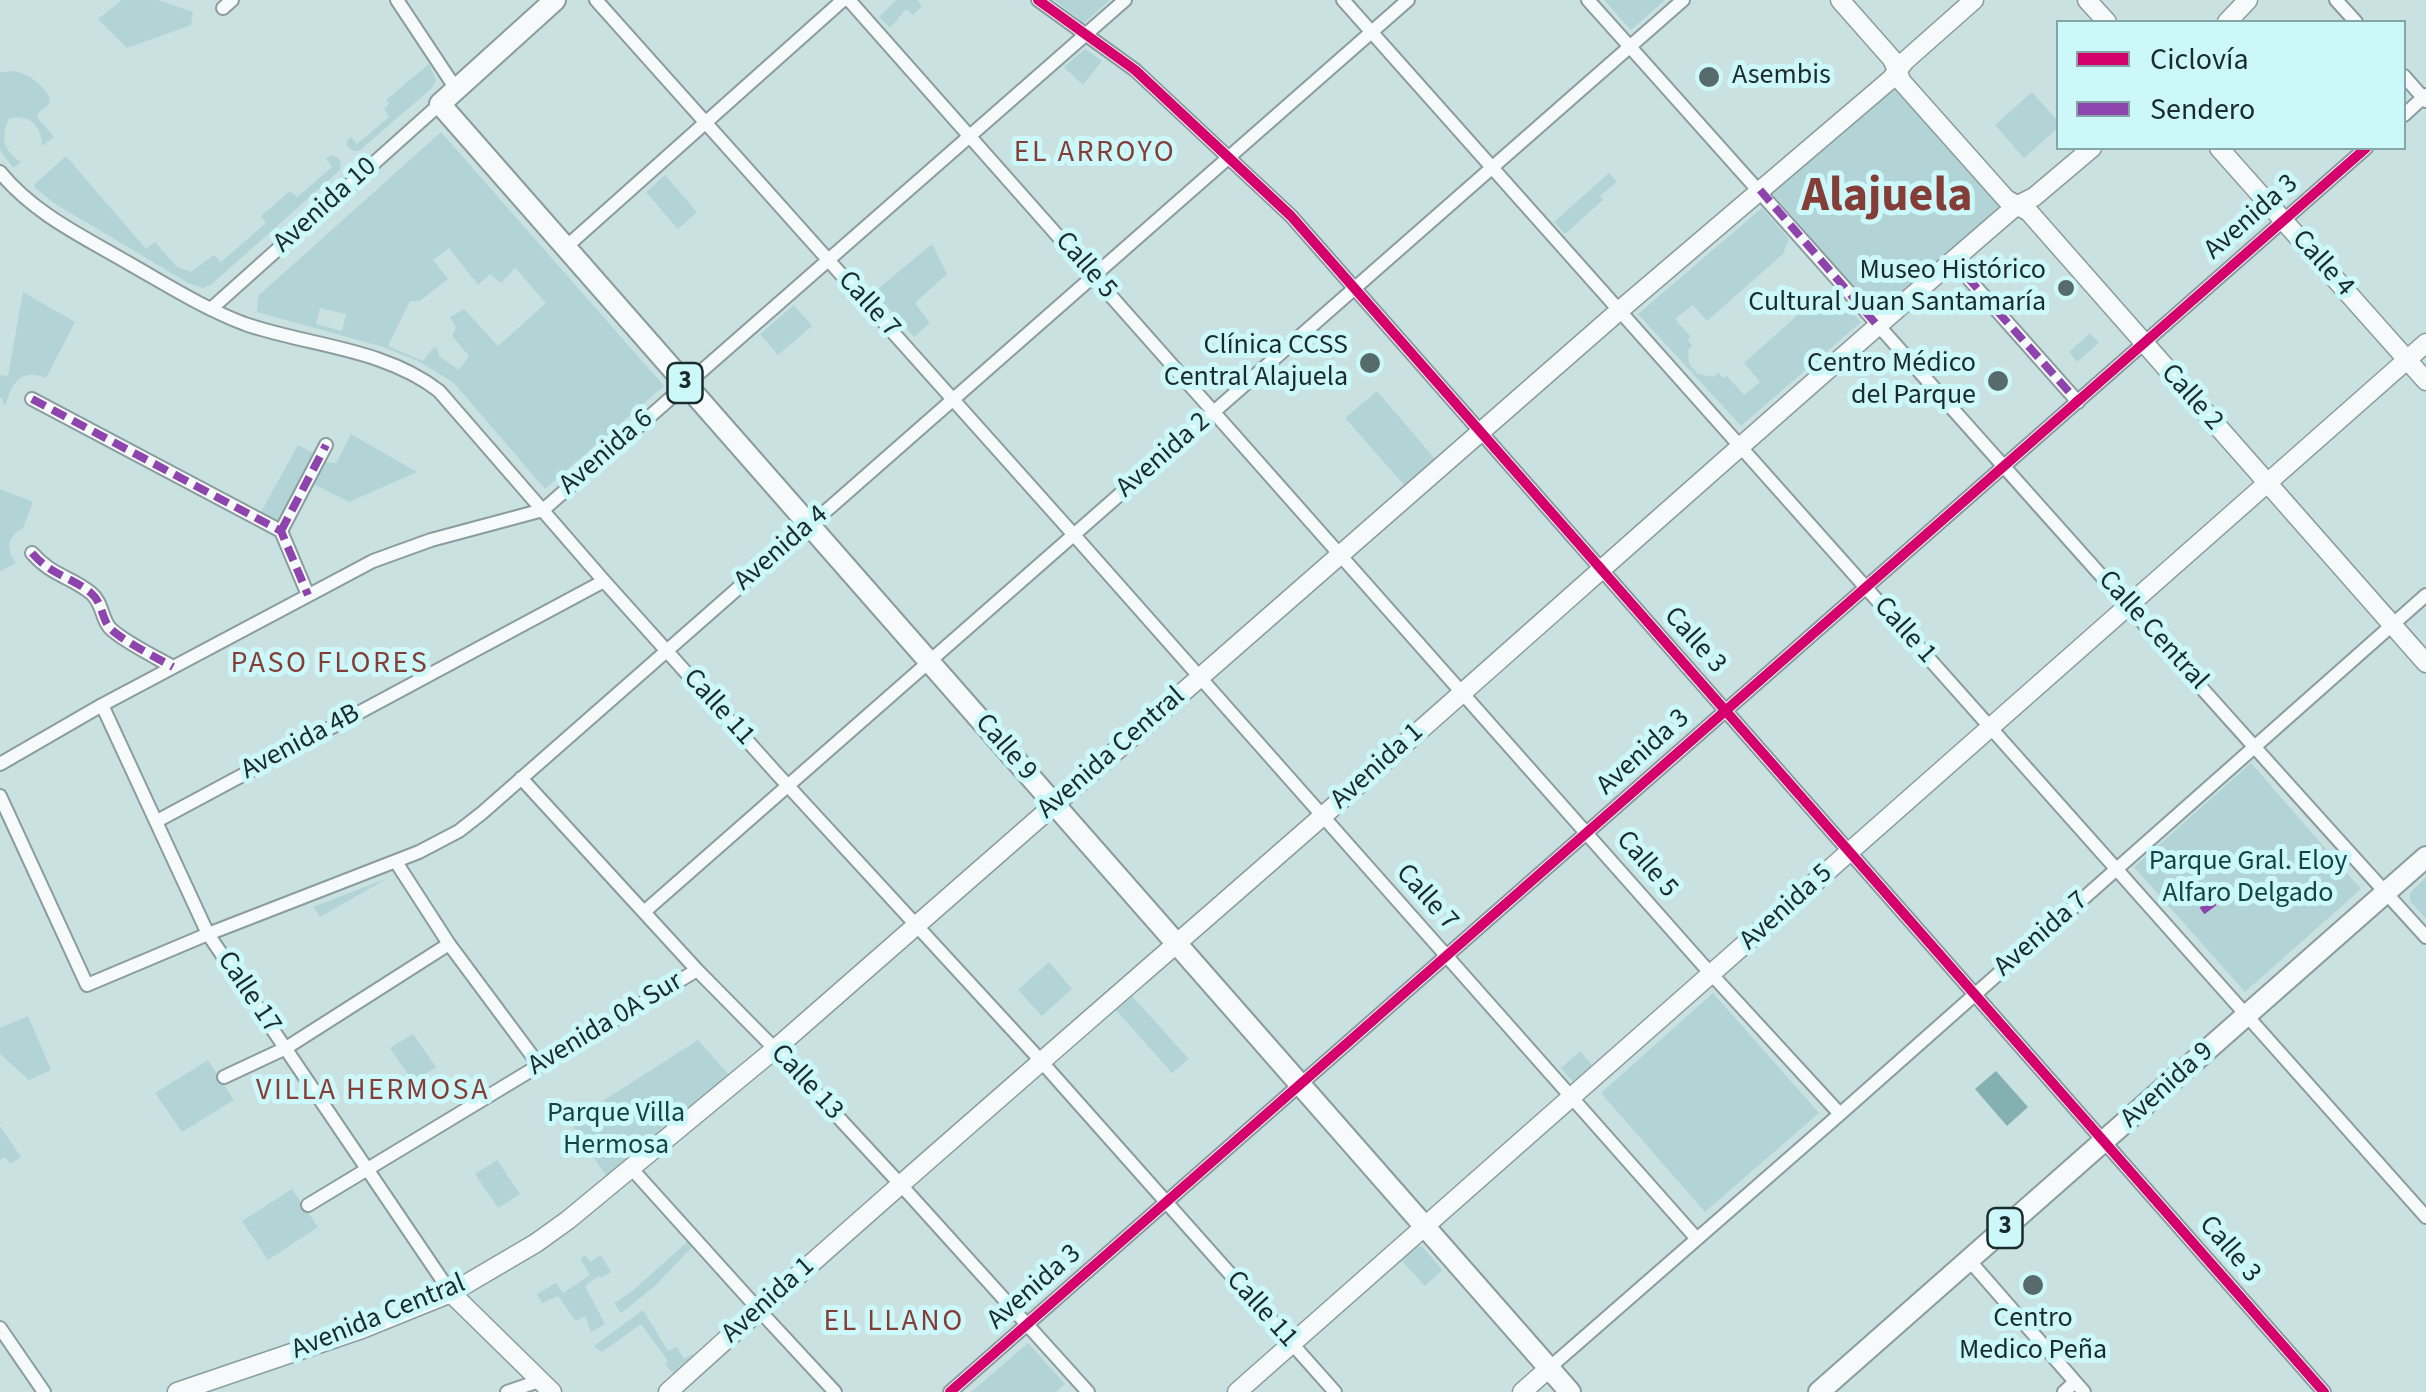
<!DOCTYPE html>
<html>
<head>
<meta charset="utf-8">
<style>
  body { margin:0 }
  #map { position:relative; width:2426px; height:1392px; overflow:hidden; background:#cae1e2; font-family:"Source Sans 3",sans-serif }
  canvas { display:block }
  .legend { position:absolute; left:2056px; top:20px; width:350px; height:130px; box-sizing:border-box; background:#ccf8f9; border:2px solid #85a6a7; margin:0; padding:12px 18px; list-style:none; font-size:30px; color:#1a2b2c }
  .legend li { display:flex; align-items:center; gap:20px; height:50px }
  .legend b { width:50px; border:2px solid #85a6a7 }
</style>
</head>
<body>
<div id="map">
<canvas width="2426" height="1392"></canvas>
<ul class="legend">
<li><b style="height:12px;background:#d6006c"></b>Ciclovía</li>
<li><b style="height:12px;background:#8e44ad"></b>Sendero</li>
</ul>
</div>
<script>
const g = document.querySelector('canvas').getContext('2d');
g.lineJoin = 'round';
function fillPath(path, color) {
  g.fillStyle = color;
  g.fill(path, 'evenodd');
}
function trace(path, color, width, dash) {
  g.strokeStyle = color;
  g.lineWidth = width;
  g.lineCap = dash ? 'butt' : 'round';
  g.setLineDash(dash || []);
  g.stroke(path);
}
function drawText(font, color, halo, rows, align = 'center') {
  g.font = font + ' "Source Sans 3",sans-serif';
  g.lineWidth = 10;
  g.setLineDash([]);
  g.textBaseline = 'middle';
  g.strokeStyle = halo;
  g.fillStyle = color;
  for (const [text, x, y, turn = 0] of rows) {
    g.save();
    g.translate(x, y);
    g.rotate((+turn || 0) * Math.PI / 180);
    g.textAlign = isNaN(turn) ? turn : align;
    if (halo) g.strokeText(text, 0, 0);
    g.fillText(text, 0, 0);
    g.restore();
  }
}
fillPath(new Path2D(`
  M122 0H158L193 12 191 25 127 48 98 19Z
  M896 0H917L922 6 913 15 906 9 890 28 879 17Z
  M1054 0H1110L1084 23Z
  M1604 0H1665L1631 30Z
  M1085 49 1102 61 1083 85 1064 67Z
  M429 64 436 80 432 88 359 151H353L347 146V141L351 137 357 144 389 117 384 109 389 104 386 100Z
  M15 71C30 76 42 83 50 98L48 106 41 110 37 117 54 137 42 146C42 126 29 113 9 119 0 136 4 152 21 162L13 168 0 150V72Z
  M1896 84 2003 205 1878 314 1772 193Z
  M2032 92 2058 121V128L2024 158 1995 125Z
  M441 132 664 386 545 489 454 383 420 362 383 347 257 312 258 296ZM449 248 478 285 490 274 501 283 515 268 546 303 498 346 464 309 450 317 456 327 452 336 469 356 459 370 439 356 438 350 434 347 423 361 388 346 410 301H420L448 279 433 260ZM320 308 346 314 342 331 316 324Z
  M330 155 337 157 341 162 340 170 213 283 203 288 188 283 54 203 34 187 35 184 66 156 146 249 155 242 177 267 191 272 214 255 221 262 266 223 261 216 290 191 297 197 332 167 326 159Z
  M1609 173 1617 182 1600 196 1603 200 1565 234 1554 222Z
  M665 175 697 212 678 229 646 192Z
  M1762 208 1789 239 1783 254 1707 321 1693 305 1675 319 1690 336 1688 340 1692 346 1688 350 1689 364 1698 374 1713 377 1719 373 1723 378 1727 376 1744 395 1760 382 1744 363 1820 295 1832 291 1861 322 1741 426 1638 314Z
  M932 244 947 274 915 303 930 323 914 337 874 292Z
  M23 292 75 322 46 378C22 368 11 383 6 405L3 404V399L0 398V375L8 376Z
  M794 305 812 326 778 355 760 334Z
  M2090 333 2099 343 2077 362 2069 352Z
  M1377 391 1435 459 1405 486 1345 418Z
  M351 434 417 472 349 502 313 484 324 462 336 463Z
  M298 445 315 454 279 521 261 512Z
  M0 489 33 502 23 528 15 533 9 543 10 554 16 563 0 571Z
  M2251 763 2361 889 2245 992 2134 867Z
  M2426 877V919L2410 901V893Z
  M388 878 320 917 313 907Z
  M1049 962 1072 989 1042 1016 1018 990Z
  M1713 993 1819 1113 1705 1212 1601 1093Z
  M1132 996 1189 1059 1172 1073 1116 1010Z
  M28 1016 51 1070 29 1080 0 1054V1028Z
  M413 1034 436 1067 413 1082 390 1048Z
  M698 1040 730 1076 609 1180 570 1122Z
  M1580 1051 1592 1065 1573 1082 1561 1068Z
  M208 1060 234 1100 182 1132 155 1093Z
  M0 1126 21 1157 10 1164 5 1157 0 1160Z
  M497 1160 520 1194 498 1208 475 1174Z
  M292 1189 318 1227 268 1260 242 1221Z
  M687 1242 692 1247 655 1286 621 1313 614 1303 630 1293Z
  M1422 1246 1442 1270 1425 1286 1401 1260 1417 1247Z
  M585 1255 590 1262 601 1255 611 1272 601 1278 599 1276 585 1286 605 1324 591 1332 585 1316 576 1321 558 1296 542 1303 537 1294 556 1283 563 1293 590 1275 580 1259Z
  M643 1310 668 1351 677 1347 684 1359 692 1354 694 1355 673 1373 665 1365 668 1361 641 1324 602 1352 594 1346Z
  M1028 1343 1065 1384 1056 1392H971Z`), '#b3d4d6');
fillPath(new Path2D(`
  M1996 1071 2028 1107 2007 1126 1975 1089Z`), '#85b0b1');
const street = new Path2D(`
  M397 0 456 89
  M596 0 1074 535 1697 1239
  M849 0 1703 965 1840 1114
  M1038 0 1135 70 1291 216 2324 1392
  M1343 0 2426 1217
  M1588 0C1868 312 2144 627 2426 937
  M2336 0 2356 22
  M223 8 232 0
  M2404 76 2426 101
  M2404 115 2426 95
  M0 172C34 214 84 237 130 264 167 285 205 309 245 324 309 346 384 348 439 391L604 581 778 775 1032 1051 1335 1392
  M566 247 843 0
  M1952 260 2078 402
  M212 308 440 104
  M32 399 281 531 308 595
  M281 531 326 445
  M32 553C52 576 70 576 91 593 103 603 101 618 110 628 121 640 157 658 173 667
  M102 705 208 934 451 1293
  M0 764 102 705 373 561 431 540 543 510 1125 0
  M521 778 697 970 775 1049 901 1185 1088 1392
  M0 796 87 985 208 934 419 852 459 831 482 813 1408 0
  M157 821 604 581
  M396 862 449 944 539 1065
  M644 912 1683 0
  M224 1077 286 1048 449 944
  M631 1168 759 1310 835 1392
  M308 1205 697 970
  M1969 1260 2084 1392
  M0 1328 44 1392
  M1548 1369 1840 1114 2426 595
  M507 1392 539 1381
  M950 1392 2366 148
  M2064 1392 2075 1382`);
const secondary = new Path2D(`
  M1840 0 1892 59 1902 82 2006 199 2029 212 2426 663
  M2087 0 2107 22
  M2227 22 2248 0
  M2219 148 2426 381
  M451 1293 552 1392
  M177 1392 362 1329 451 1293 536 1243 568 1220 775 1049 1620 310 1891 79 1905 61 1974 0
  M668 1392C884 1196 1106 1006 1325 814 1556 611 1783 406 2016 206L2034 197 2092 148
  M1237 1392 2426 343
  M1522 1392 1548 1369`);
const primary = new Path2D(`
  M555 0 440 104 1570 1392
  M1819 1392 2426 857`);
trace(street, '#8a9c9d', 16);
trace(secondary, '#8a9c9d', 21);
trace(primary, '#8a9c9d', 24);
trace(street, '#f7fafb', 12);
trace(secondary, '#f7fafb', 18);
trace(primary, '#f7fafb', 20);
trace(new Path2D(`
  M1760 190 1877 325
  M1952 260 2078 402
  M32 399 281 531 308 595
  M281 531 326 445
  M32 553C52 576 70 576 91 593 103 603 101 618 110 628 121 640 157 658 173 667
  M2202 911 2234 887`), '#8e44ad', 8, [15, 8]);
trace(new Path2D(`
  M1038 0 1135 70 1291 216 2324 1392
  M950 1392 2366 148`), '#d6006c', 10);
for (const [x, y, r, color] of [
  [1709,77,12,"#586b6c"],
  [2066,288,10,"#586b6c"],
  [1370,363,12,"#586b6c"],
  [1998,381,12,"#586b6c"],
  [2033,1285,12,"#586b6c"]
]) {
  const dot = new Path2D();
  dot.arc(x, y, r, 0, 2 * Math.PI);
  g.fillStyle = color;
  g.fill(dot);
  trace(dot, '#ccf8f9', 4);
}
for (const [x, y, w] of [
  [685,383,35],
  [2005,1228,35]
]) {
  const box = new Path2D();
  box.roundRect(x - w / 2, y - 20, w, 40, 8);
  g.fillStyle = '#ccf8f9';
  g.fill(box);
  trace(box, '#1a2b2c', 2.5);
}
drawText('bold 25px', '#1a2b2c', null, [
  ["3",685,383],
  ["3",2005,1228]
]);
drawText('28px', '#1a2b2c', '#ccf8f9', [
  ["Asembis",1732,77,"left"],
  ["Museo Histórico",2046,272],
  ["Cultural Juan Santamaría",2046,304],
  ["Clínica CCSS",1348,347],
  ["Central Alajuela",1348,379],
  ["Centro Médico",1976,365],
  ["del Parque",1976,397],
  ["Centro",2033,1320,"center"],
  ["Medico Peña",2033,1352,"center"]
], 'right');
drawText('28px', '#1a2b2c', '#ccf8f9', [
  ["Avenida 10",326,206,-42],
  ["Avenida 3",2252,218,-41],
  ["Calle 4",2322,264,48],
  ["Calle 5",1085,266,49],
  ["Calle 7",868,305,48],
  ["Calle 2",2191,398,48],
  ["Avenida 6",607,453,-41],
  ["Avenida 2",1164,456,-41],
  ["Avenida 4",782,549,-41],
  ["Calle 1",1904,631,48],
  ["Calle Central",2152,631,48],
  ["Calle 3",1694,641,48],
  ["Calle 11",718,708,48],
  ["Avenida 4B",301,743,-28],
  ["Calle 9",1005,748,49],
  ["Avenida 3",1644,753,-42],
  ["Avenida Central",1112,754,-41],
  ["Avenida 1",1378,767,-42],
  ["Calle 5",1646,865,49],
  ["Calle 7",1426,898,48],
  ["Avenida 5",1787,908,-42],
  ["Avenida 7",2042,935,-41],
  ["Calle 17",248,993,56],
  ["Avenida 0A Sur",606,1025,-31],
  ["Calle 13",806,1083,47],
  ["Avenida 9",2168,1086,-42],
  ["Calle 3",2229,1250,49],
  ["Avenida 3",1035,1288,-41],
  ["Avenida 1",769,1301,-42],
  ["Calle 11",1261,1310,48],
  ["Avenida Central",379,1318,-22]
]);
drawText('28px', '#134445', '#ccf8f9', [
  ["Parque Gral. Eloy",2248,863],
  ["Alfaro Delgado",2248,895],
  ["Parque Villa",616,1115],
  ["Hermosa",616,1147]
]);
g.letterSpacing = '2.5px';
drawText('30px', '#843d37', '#ccf8f9', [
  ["EL ARROYO",1095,154],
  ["PASO FLORES",330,665],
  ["VILLA HERMOSA",373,1092],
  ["EL LLANO",894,1323]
]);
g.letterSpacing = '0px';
drawText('bold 48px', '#843d37', '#ccf8f9', [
  ["Alajuela",1887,199]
]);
</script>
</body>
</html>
